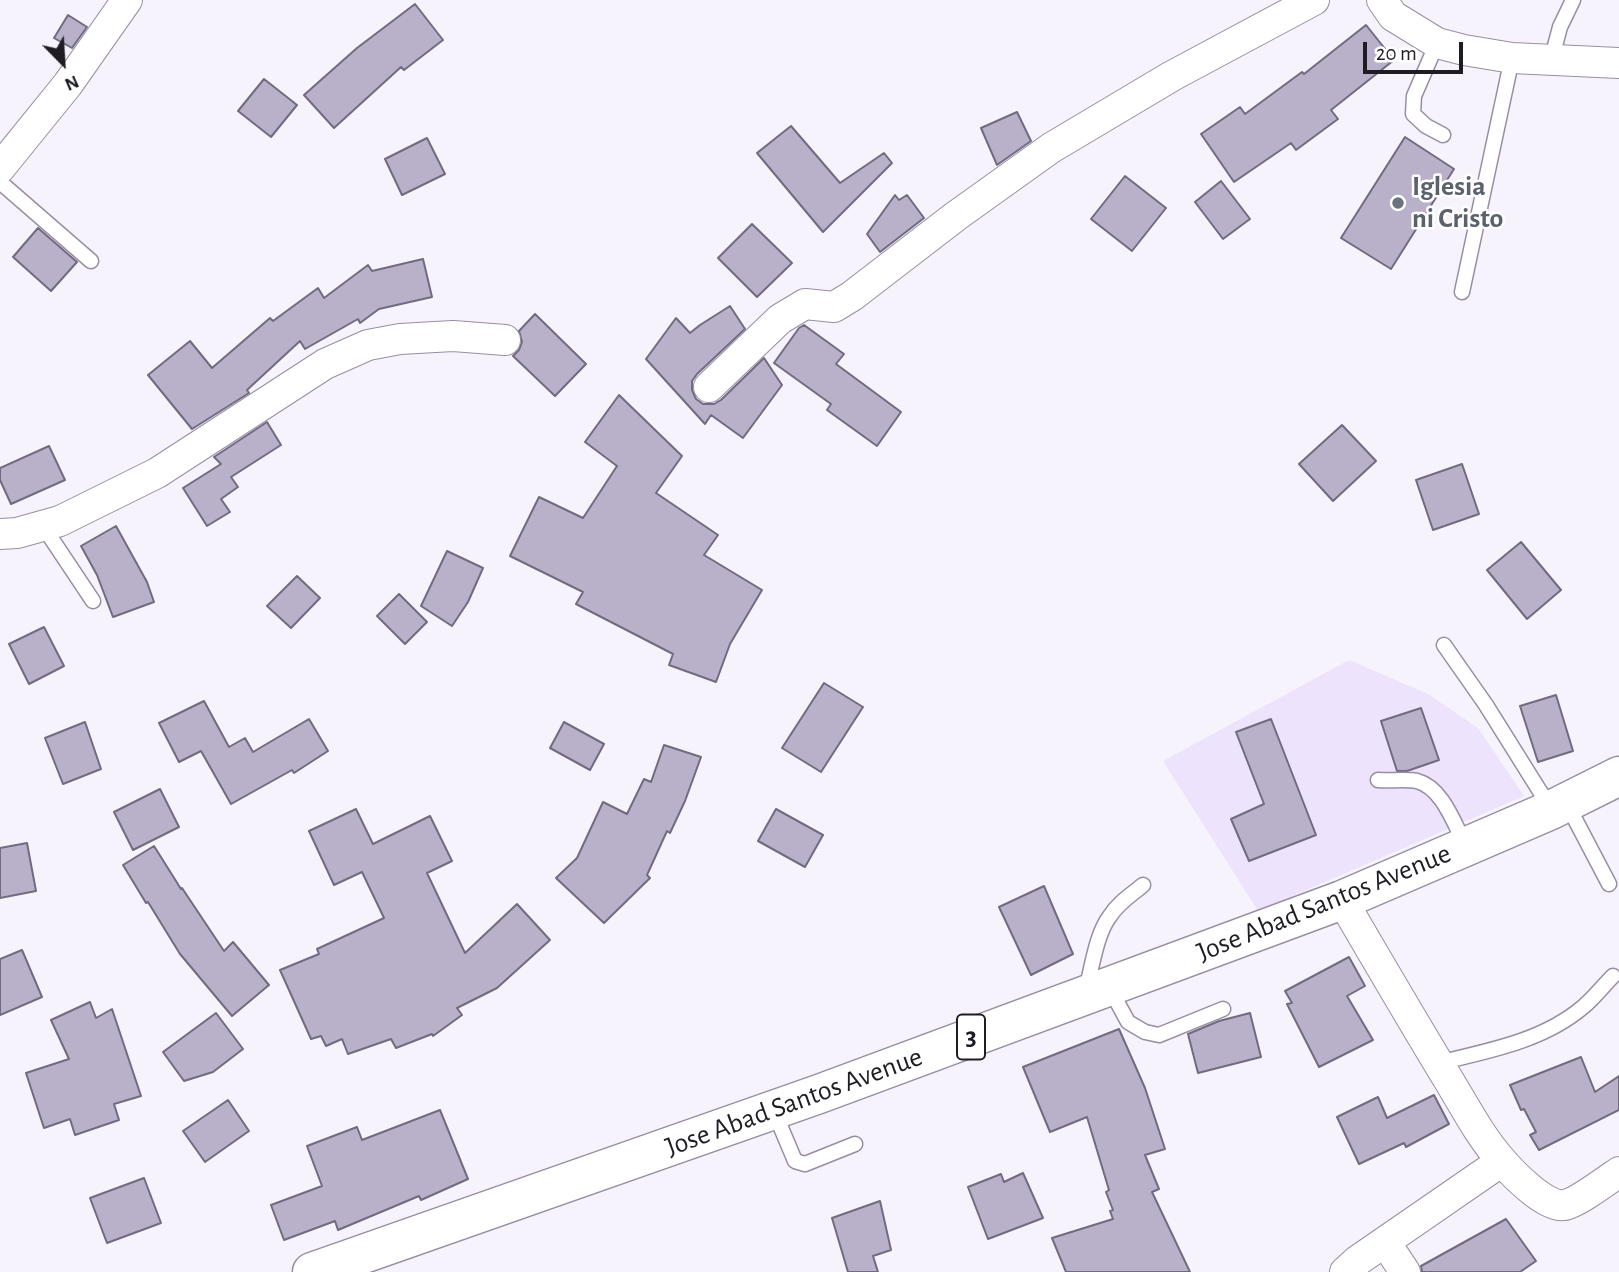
<!DOCTYPE html>
<html>
<head>
<meta charset="utf-8">
<style>
  body { margin:0 }
  #map { position:relative; width:1619px; height:1272px; overflow:hidden; background:#f7f3fd; font-family:"Alegreya Sans",sans-serif }
  canvas { display:block }
  .north { position:absolute; left:28px; top:28px; width:70px; height:70px; -webkit-text-stroke:5px #fff; paint-order:stroke; rotate:156deg; font-size:19px; font-weight:700; line-height:28px; text-align:center; color:#201c24 }
  .north::after { content:''; display:block; margin:auto; width:24px; height:32px; background:#201c24; clip-path:polygon(50% 0,100% 100%,50% 72%,0 100%) }
  .scale { position:absolute; left:1363px; top:42px; width:100px; height:32px; box-sizing:border-box; border:4px solid #201c24; border-top:0; padding-left:9px; font-size:21px; line-height:24px; white-space:nowrap; color:#201c24; -webkit-text-stroke:5px #fff; paint-order:stroke }
</style>
</head>
<body>
<div id="map">
<canvas width="1619" height="1272"></canvas>
<div class="north">N</div>
<div class="scale">20 m</div>
</div>
<script>
const g = document.querySelector('canvas').getContext('2d');
g.lineJoin = 'round';
function fillPath(path, color) {
  g.fillStyle = color;
  g.fill(path, 'evenodd');
}
function trace(path, color, width, dash) {
  g.strokeStyle = color;
  g.lineWidth = width;
  g.lineCap = dash ? 'butt' : 'round';
  g.setLineDash(dash || []);
  g.stroke(path);
}
function drawText(font, color, halo, rows, align = 'center') {
  g.font = font + ' "Alegreya Sans",sans-serif';
  g.lineWidth = 5;
  g.setLineDash([]);
  g.textBaseline = 'middle';
  g.strokeStyle = halo;
  g.fillStyle = color;
  for (const [text, x, y, turn = 0] of rows) {
    g.save();
    g.translate(x, y);
    g.rotate((+turn || 0) * Math.PI / 180);
    g.textAlign = isNaN(turn) ? turn : align;
    if (halo) g.strokeText(text, 0, 0);
    g.fillText(text, 0, 0);
    g.restore();
  }
}
fillPath(new Path2D(`
  M1349 660 1428 694 1478 728 1524 796 1258 911 1163 761Z`), '#eee3fc');
const building = new Path2D(`
  M415 4 443 40 404 70 401 67 334 128 304 95 357 48Z
  M68 15 87 27 72 48 54 38Z
  M1366 25 1394 60 1331 110 1338 119 1296 150 1291 143 1234 182 1201 134 1240 107 1245 114 1302 72 1304 74Z
  M264 79 297 105 271 137 238 111Z
  M1017 112 1031 141 997 165 981 128Z
  M791 126 840 183 884 153 892 163 823 232 757 153Z
  M1405 137 1454 169 1391 269 1341 238Z
  M427 138 445 174 402 195 385 159Z
  M1125 176 1166 208 1132 251 1091 219Z
  M1221 181 1250 219 1223 239 1195 202Z
  M895 195 899 200 907 195 924 218 880 252 867 234Z
  M752 224 792 263 757 297 718 258Z
  M38 228 77 262 51 291 13 257Z
  M423 259 432 297 379 309 360 323 358 319 305 349 300 341 247 390 249 393 192 429 148 375 190 341 212 368 270 318 273 321 318 288 324 298 368 265 372 271Z
  M730 306 745 329 697 374 692 381V390L696 399 703 404H714L721 400 764 358 782 385 743 438 711 415 705 424 646 359 676 318 690 333 700 325Z
  M535 314 586 364 555 396 513 356 519 350 522 342 519 331Z
  M804 325 844 354 836 364 901 412 877 446 827 410 831 404 774 363 799 328Z
  M619 395 682 456 656 493 718 535 704 555 762 590 730 644 716 682 669 665 673 654 576 604 583 592 510 556 539 497 583 518 617 466 585 442Z
  M267 422 281 445 231 477 238 487 221 499 230 512 207 526 183 488 221 464 214 457Z
  M1342 425 1376 461 1333 501 1299 464Z
  M49 446 65 480 11 504 0 480V468Z
  M1462 464 1479 514 1433 530 1416 480Z
  M116 526 147 582 154 602 113 617 97 575 81 546Z
  M1521 542 1561 590 1527 619 1487 570Z
  M447 551 483 568 468 602 452 626 421 606Z
  M297 576 320 598 291 628 267 606Z
  M399 594 427 622 405 644 377 616Z
  M44 627 64 666 29 684 9 644Z
  M824 683 863 707 821 772 782 748Z
  M1556 695 1573 751 1538 762 1520 706Z
  M204 701 229 747 245 738 253 752 309 719 328 751 294 773 292 770 231 804 201 751 179 762 159 723Z
  M1421 708 1439 760 1407 771H1397L1381 721Z
  M1271 719 1316 835 1249 861 1231 819 1264 804 1236 732Z
  M85 722 101 769 63 784 45 738Z
  M564 722 604 744 590 770 550 748Z
  M664 745 701 757 685 801 670 833 667 831 647 875 650 878 604 923 556 878 577 858 603 802 627 814 644 779 651 782Z
  M160 789 179 827 133 850 114 812Z
  M356 809 373 844 430 816 452 861 427 873 465 953 517 904 550 940 497 988 457 1008 462 1015 433 1036 432 1034 396 1048 391 1039 348 1054 342 1039 326 1046 321 1036 311 1039 280 970 319 954 317 949 384 918 362 872 334 885 309 831Z
  M776 809 823 835 805 867 758 841Z
  M27 843 36 891 0 898V848Z
  M154 846 181 889 182 888 224 951 233 942 269 985 232 1016 180 954 148 902 146 903 123 865Z
  M1044 886 1073 954 1031 975 999 907Z
  M22 950 42 997 0 1015V959Z
  M1349 957 1365 986 1347 996 1373 1040 1319 1067 1287 1004 1292 1003 1285 991Z
  M90 1002 96 1018 112 1009 141 1096 114 1104 119 1120 75 1135 70 1119 44 1128 26 1073 69 1059 51 1020Z
  M216 1013 243 1049 213 1072 184 1081 163 1052Z
  M1250 1013 1261 1057 1198 1073 1188 1034 1219 1021Z
  M1119 1029 1145 1088 1165 1149 1145 1155 1159 1189 1152 1192 1190 1272H1066L1052 1238 1113 1219 1110 1211 1113 1210 1106 1192 1109 1190 1087 1117 1050 1132 1023 1067Z
  M1581 1057 1595 1092 1619 1076V1110L1539 1150 1530 1135 1536 1132 1524 1109 1521 1110 1510 1085Z
  M1434 1095 1449 1124 1406 1147 1404 1143 1359 1164 1337 1117 1378 1097 1387 1118Z
  M228 1100 249 1131 205 1162 183 1131Z
  M440 1110 468 1179 421 1200 419 1196 338 1230 335 1221 284 1240 271 1205 322 1186 307 1146 357 1127 362 1140Z
  M1023 1173 1043 1218 988 1239 968 1187 1001 1174 1004 1182Z
  M144 1178 161 1223 107 1243 90 1198Z
  M880 1201 891 1250 873 1256 878 1272H848L832 1218Z
  M1506 1219 1536 1261 1520 1272H1422L1421 1266Z`);
fillPath(building, '#b9b1c9');
trace(building, '#726b80', 2);
const service = new Path2D(`
  M1437 43 1414 96 1413 114 1426 126 1443 135
  M1551 61 1560 27 1573 0
  M0 182 91 261
  M1462 292 1512 58
  M43 526 93 601
  M1444 645 1486 705 1551 809
  M1378 780C1390 781 1405 779 1417 781 1443 788 1454 824 1466 846
  M1567 804 1609 884
  M1109 987 1128 1022 1145 1032 1159 1035 1223 1009
  M1086 990C1092 968 1096 934 1110 916 1118 903 1131 895 1143 885
  M1438 1063C1488 1051 1543 1041 1583 1007 1594 998 1603 986 1613 976
  M774 1111 795 1161 805 1164 855 1144`);
const minor = new Path2D(`
  M1382 0 1393 16 1437 43 1464 50 1512 58 1619 63
  M0 168 68 84 127 0
  M709 387 780 319 805 304 834 307 852 296 956 216 1051 148 1172 76 1314 0
  M0 534 17 533 60 521 157 473 325 364 368 345 400 339 453 336 505 340
  M1342 900C1377 960 1412 1020 1448 1079 1465 1107 1480 1136 1501 1160 1513 1174 1546 1208 1564 1205 1575 1204 1609 1179 1619 1172
  M1385 1242 1405 1272
  M1345 1272 1357 1261 1502 1161`);
const trunk = new Path2D(`
  M312 1272 819 1094 1342 900 1551 810 1619 776`);
trace(service, '#988ea4', 17);
trace(minor, '#988ea4', 32);
trace(trunk, '#988ea4', 41);
trace(service, '#fff', 14);
trace(minor, '#fff', 30);
trace(trunk, '#fff', 38);
for (const [x, y, r, color] of [
  [1398,203,7,"#6b7280"]
]) {
  const dot = new Path2D();
  dot.arc(x, y, r, 0, 2 * Math.PI);
  g.fillStyle = color;
  g.fill(dot);
  trace(dot, '#fff', 2.5);
}
for (const [x, y, w] of [
  [971,1037,28]
]) {
  const box = new Path2D();
  box.roundRect(x - w / 2, y - 22.5, w, 45, 5);
  g.fillStyle = '#fff';
  g.fill(box);
  trace(box, '#201c24', 2);
}
drawText('bold 26px', '#201c24', null, [
  ["3",971,1037]
]);
drawText('bold 28px', '#5b616d', '#fff', [
  ["Iglesia",1412,187],
  ["ni Cristo",1412,219]
], 'left');
drawText('28px', '#201c24', '#fff', [
  ["Jose Abad Santos Avenue",1324,903,-22],
  ["Jose Abad Santos Avenue",794,1102,-20]
]);
</script>
</body>
</html>
